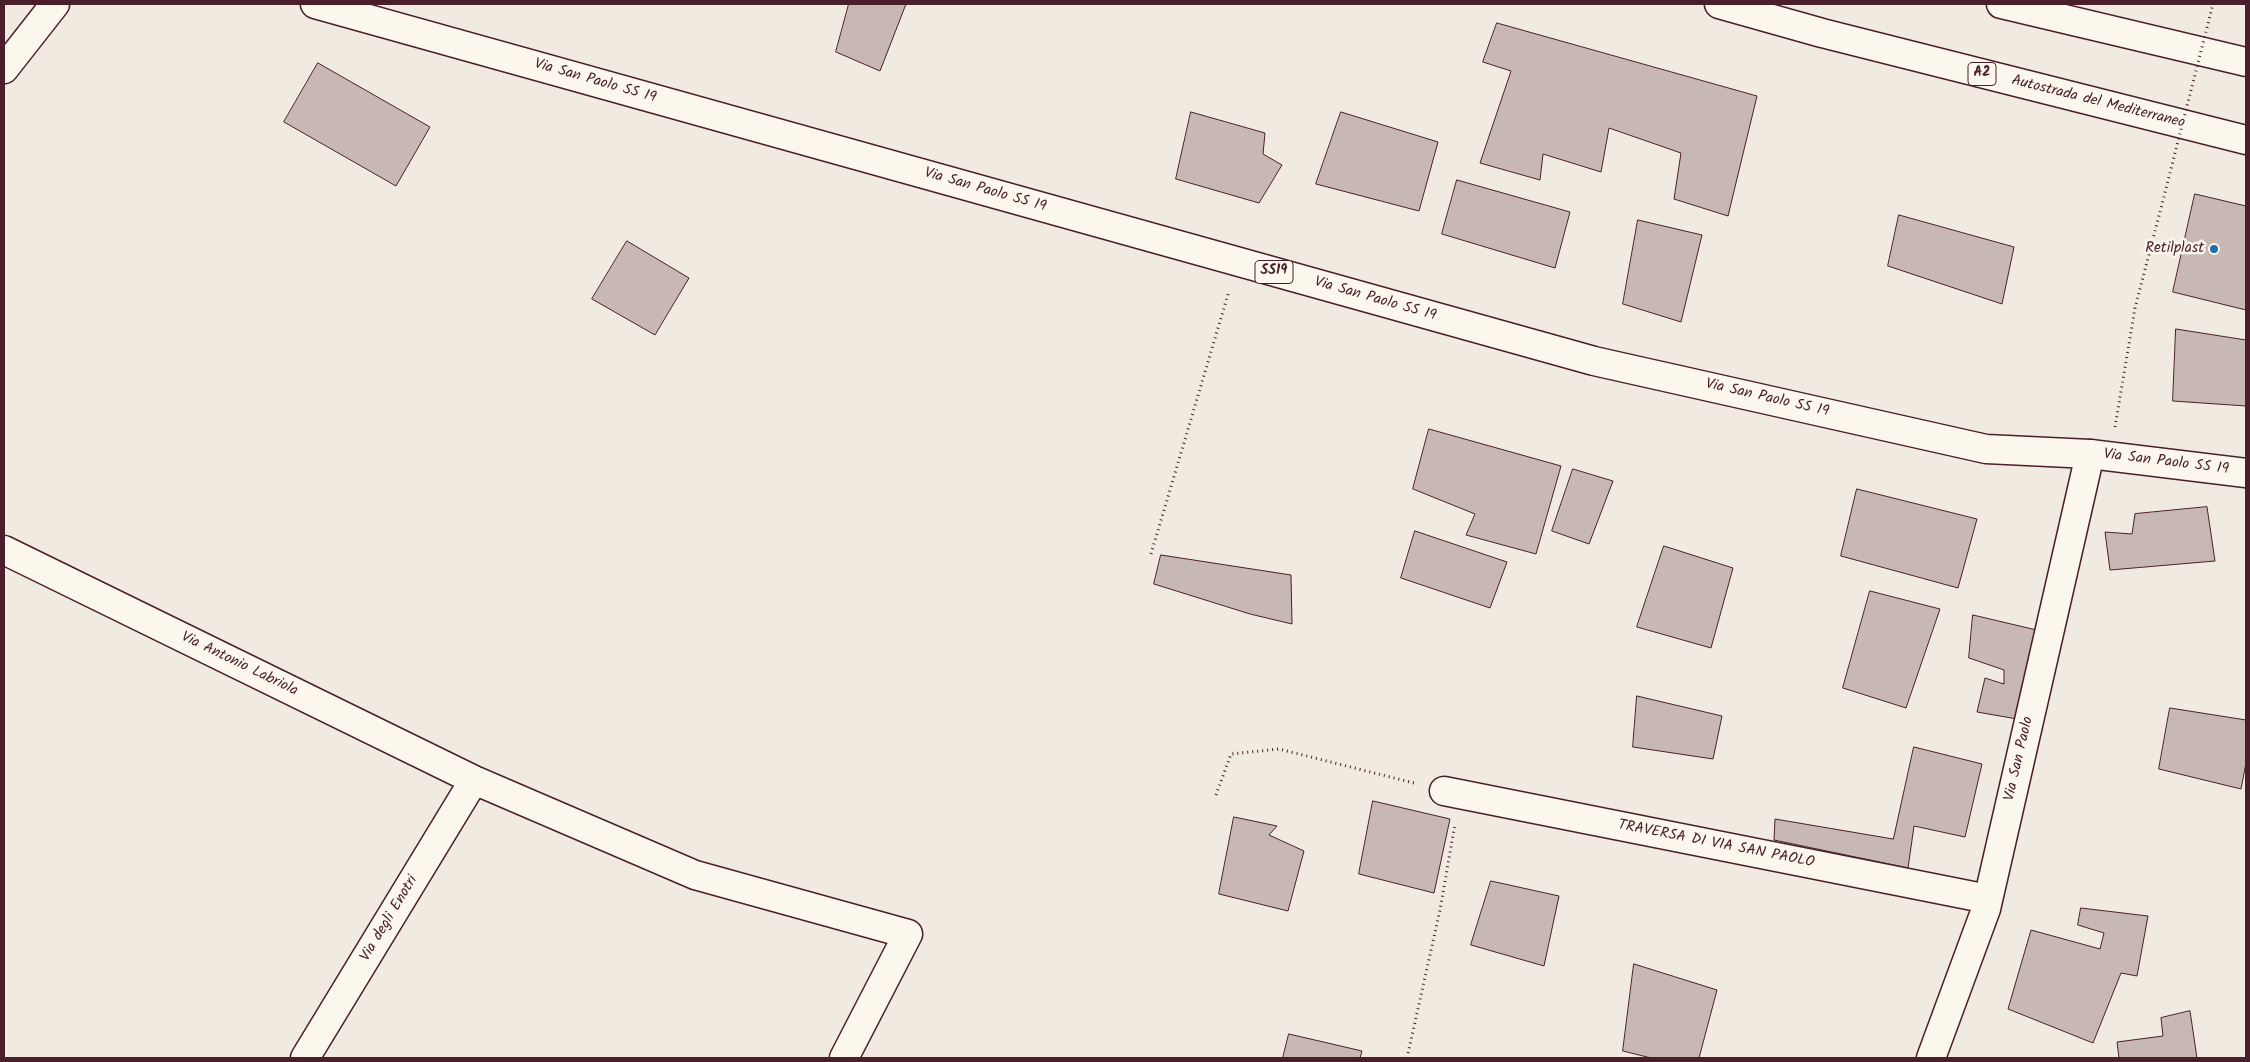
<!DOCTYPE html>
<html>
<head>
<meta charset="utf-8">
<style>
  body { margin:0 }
  #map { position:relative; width:2250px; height:1062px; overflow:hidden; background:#f0eae0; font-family:Kalam,sans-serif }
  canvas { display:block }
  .frame { position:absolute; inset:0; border:5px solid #4a1f2b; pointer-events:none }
</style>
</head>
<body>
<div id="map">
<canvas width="2250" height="1062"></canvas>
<div class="frame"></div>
</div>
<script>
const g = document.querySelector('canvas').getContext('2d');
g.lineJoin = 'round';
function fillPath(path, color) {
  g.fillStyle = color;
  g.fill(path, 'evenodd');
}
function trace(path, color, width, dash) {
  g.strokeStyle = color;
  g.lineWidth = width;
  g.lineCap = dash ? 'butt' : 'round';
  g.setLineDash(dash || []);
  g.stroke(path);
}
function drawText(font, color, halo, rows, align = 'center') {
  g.font = font + ' Kalam,sans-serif';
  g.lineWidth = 5;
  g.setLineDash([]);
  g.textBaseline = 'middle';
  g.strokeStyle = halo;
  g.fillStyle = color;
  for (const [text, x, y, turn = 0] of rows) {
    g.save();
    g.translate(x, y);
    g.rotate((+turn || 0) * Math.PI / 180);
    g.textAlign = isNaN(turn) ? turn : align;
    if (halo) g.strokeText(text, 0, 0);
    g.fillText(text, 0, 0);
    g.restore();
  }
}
const building = new Path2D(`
  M849 4H906L880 71 836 52Z
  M1497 23 1757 96 1728 216 1674 199 1681 153 1609 128 1601 172 1543 154 1540 180 1480 163 1511 71 1483 62Z
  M318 63 430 127 396 186 284 122Z
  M1191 112 1265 133 1263 154 1282 165 1259 203 1176 179Z
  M1341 112 1438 142 1419 211 1316 184Z
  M1457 180 1570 212 1555 268 1442 234Z
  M2195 194 2246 206V310L2173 292Z
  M1899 215 2014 247 2002 304 1888 266Z
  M1638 220 1702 235 1681 322 1623 304Z
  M627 241 689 278 655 335 592 299Z
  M2176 329 2246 340V406L2173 401Z
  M1429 429 1561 466 1536 554 1466 535 1475 514 1413 489Z
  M1573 469 1613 481 1589 544 1552 531Z
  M1857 489 1977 519 1958 588 1841 556Z
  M2207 507 2215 561 2110 570 2105 532 2132 534 2135 514Z
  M1415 531 1507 562 1490 608 1401 578Z
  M1664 546 1733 568 1711 648 1637 627Z
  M1161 555 1291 575 1292 624 1250 614 1154 584Z
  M1870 591 1940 609 1906 708 1843 688Z
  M1973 615 2045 632 2023 720 1977 712 1985 678 2004 684V670L1969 658Z
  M1637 696 1722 716 1713 759 1633 747Z
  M2170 708 2246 720V763L2241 789 2159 769Z
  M1914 747 1982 764 1965 837 1914 826 1908 868 1774 840 1775 819 1893 839Z
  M1373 801 1450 819 1434 893 1359 874Z
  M1234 817 1277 826 1269 835 1304 851 1288 911 1219 894Z
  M1491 881 1559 896 1544 966 1471 945Z
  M2081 908 2148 916 2137 976 2121 973 2093 1043 2008 1009 2031 930 2100 949 2104 933 2078 925Z
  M1634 964 1717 990 1699 1058H1651L1623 1051Z
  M2190 1011 2197 1058H2119L2117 1042 2163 1036 2161 1018Z
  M1289 1034 1362 1051 1360 1058H1283Z`);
fillPath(building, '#c8b8b3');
trace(building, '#4a1f2b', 1);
const minor = new Path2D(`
  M4 69 55 4
  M4 550 474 780 695 875 908 934 844 1058
  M1444 791 1988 899
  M305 1058 474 780
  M1931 1058 1986 909 2090 454`);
const major = new Path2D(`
  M315 4 1594 361 1986 449 2090 454 2246 473`);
const highway = new Path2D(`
  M1719 4 1822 33 2246 140
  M2001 4 2246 62`);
trace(minor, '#4a1f2b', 31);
trace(major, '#4a1f2b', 31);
trace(highway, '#4a1f2b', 31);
trace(new Path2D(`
  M2115 427 2135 308 2160 212
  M1151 554 1229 291
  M1216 795 1231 754 1279 749 1414 783
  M1407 1058 1440 910 1455 824`), '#4a1f2b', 3, [1, 4]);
trace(minor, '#fbf7ec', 28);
trace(major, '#fbf7ec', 28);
trace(highway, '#fbf7ec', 28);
trace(new Path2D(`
  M2160 212 2213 4`), '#4a1f2b', 3, [1, 4]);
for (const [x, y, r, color] of [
  [2214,249,5,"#1f6fb2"]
]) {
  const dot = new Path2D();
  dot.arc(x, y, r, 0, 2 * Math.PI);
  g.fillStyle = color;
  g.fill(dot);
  trace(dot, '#fbf7ec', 2);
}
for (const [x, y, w] of [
  [1982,74,28],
  [1274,272,38]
]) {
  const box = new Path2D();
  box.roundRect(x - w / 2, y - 11.5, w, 23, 4);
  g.fillStyle = '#fbf7ec';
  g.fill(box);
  trace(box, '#4a1f2b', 1);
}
drawText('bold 14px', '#4a1f2b', null, [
  ["A2",1982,74],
  ["SS19",1274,272]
]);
drawText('15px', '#4a1f2b', '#fbf7ec', [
  ["Via San Paolo SS 19",595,82,16],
  ["Autostrada del Mediterraneo",2098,103,14],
  ["Via San Paolo SS 19",985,191,16],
  ["Via San Paolo SS 19",1375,300,16],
  ["Via San Paolo SS 19",1767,399,13],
  ["Via San Paolo SS 19",2166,463,7],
  ["Via Antonio Labriola",239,665,26],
  ["Via San Paolo",2020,759,-77],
  ["TRAVERSA DI VIA SAN PAOLO",1716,845,11],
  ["Via degli Enotri",390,919,-59]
]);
drawText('15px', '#4a1f2b', '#fbf7ec', [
  ["Retilplast",2204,249]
], 'right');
</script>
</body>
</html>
